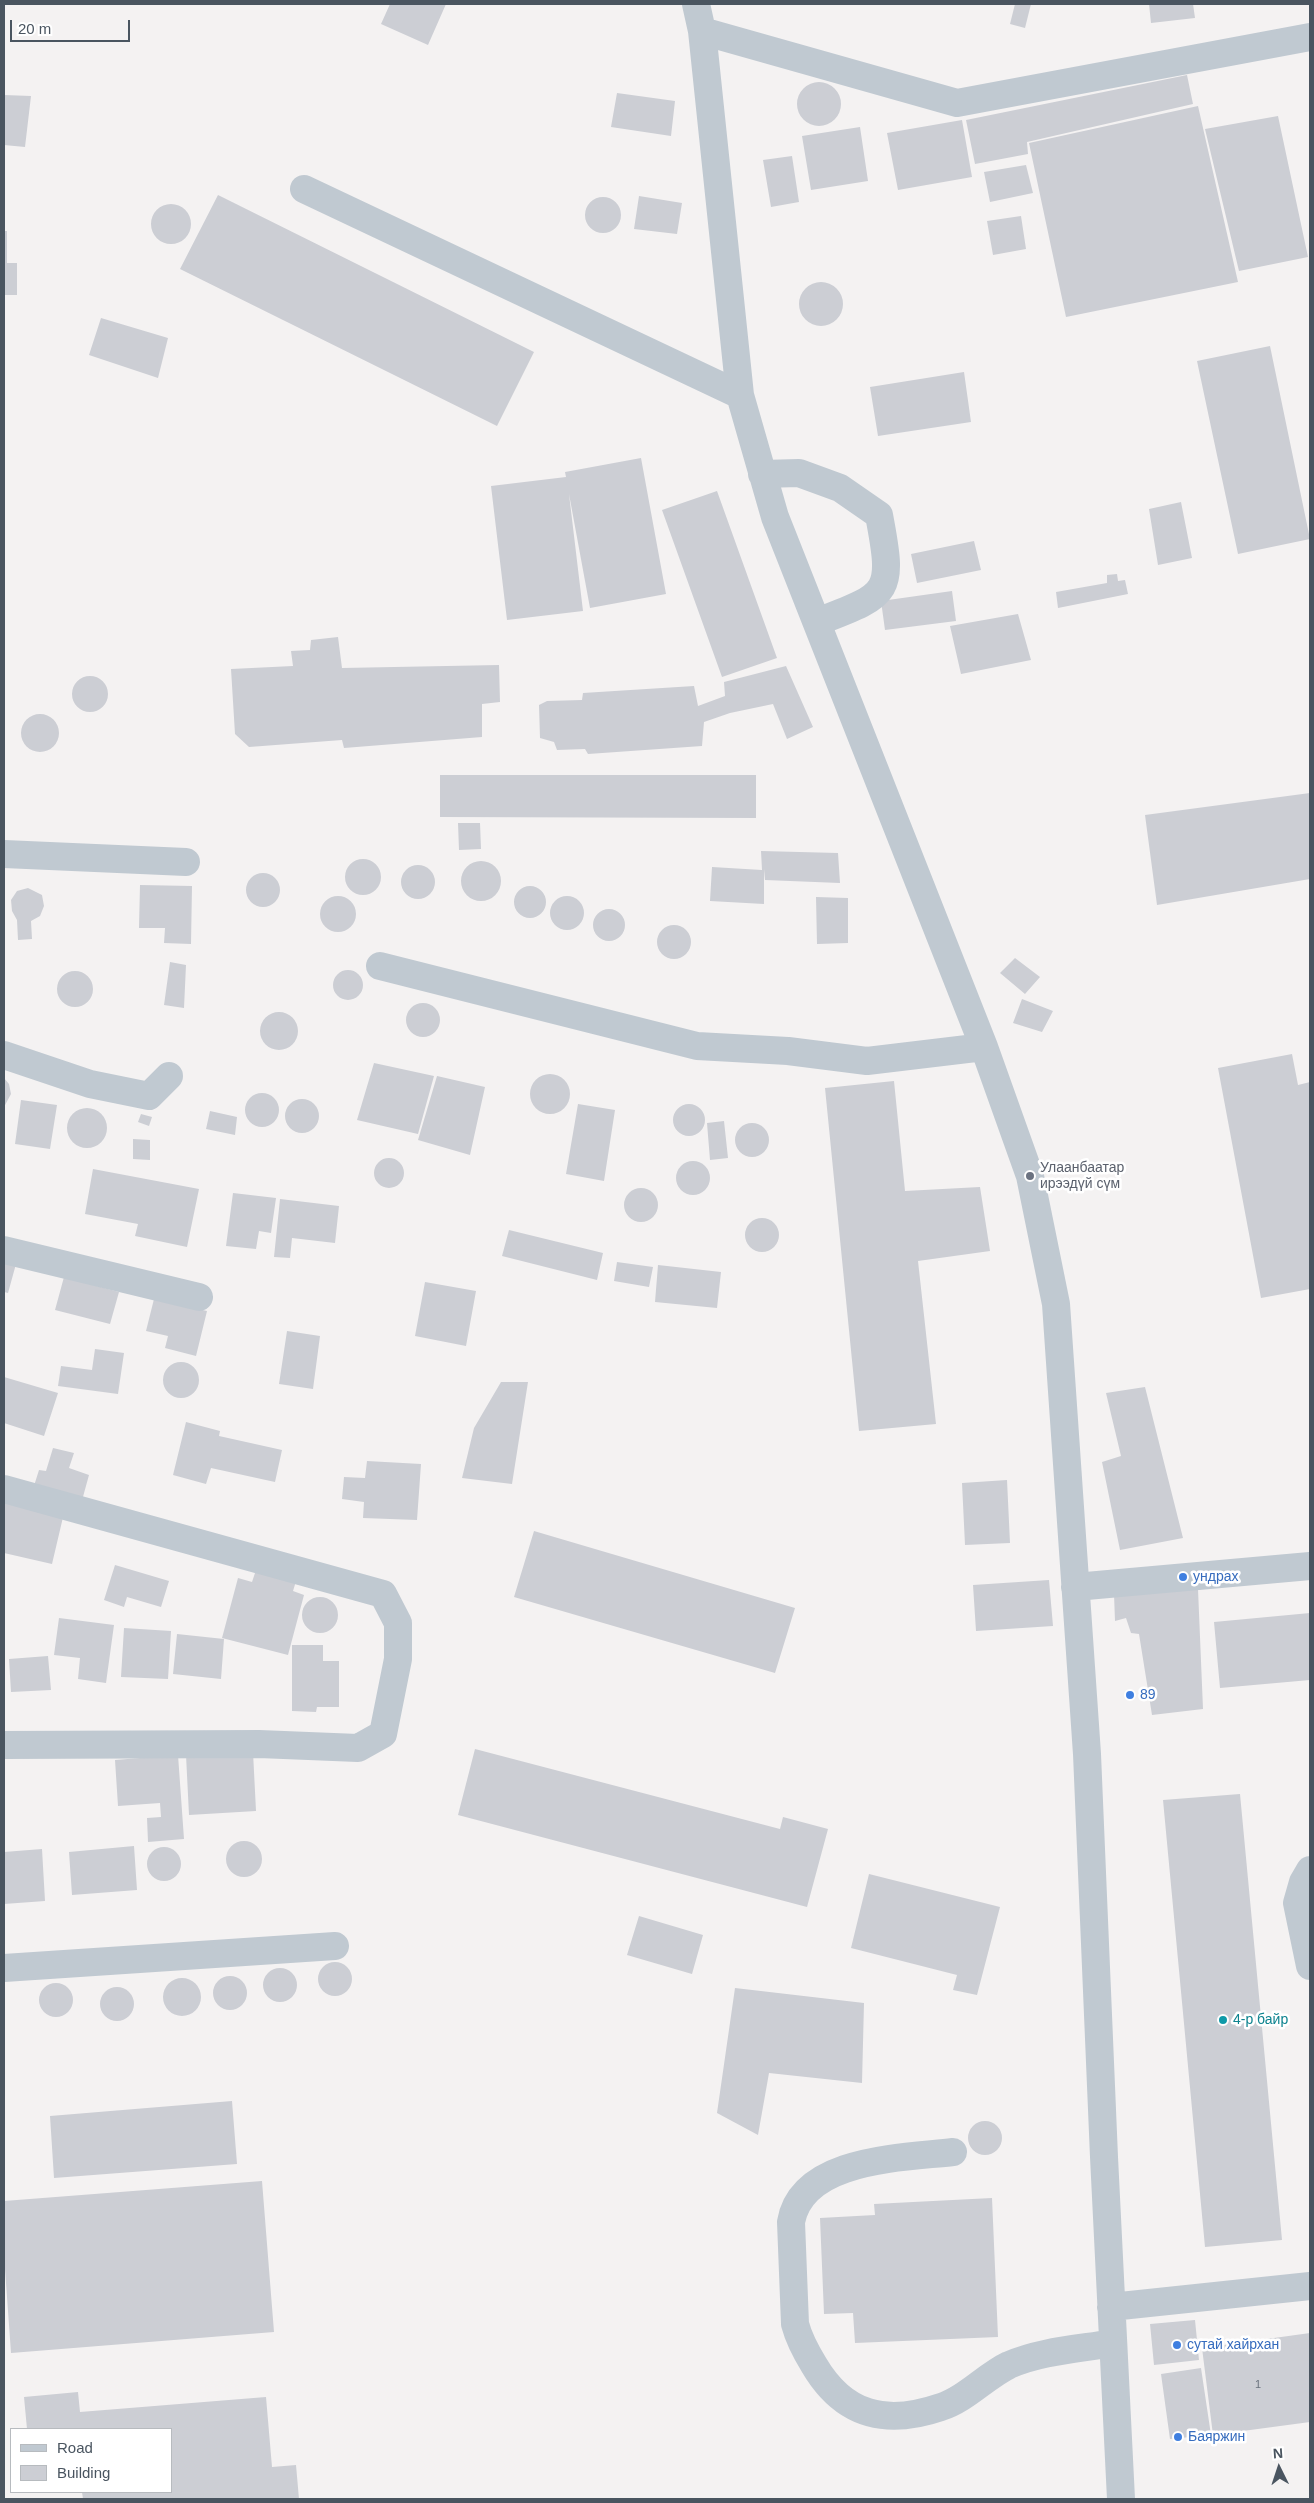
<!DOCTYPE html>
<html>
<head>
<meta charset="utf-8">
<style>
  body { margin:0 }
  #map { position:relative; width:1314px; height:2503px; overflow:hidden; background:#f4f2f2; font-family:Helvetica,sans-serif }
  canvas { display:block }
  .frame { position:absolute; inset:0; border:5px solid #4a5560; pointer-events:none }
  .legend { position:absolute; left:10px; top:2428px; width:162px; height:65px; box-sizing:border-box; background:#fff; border:1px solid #b7bbbf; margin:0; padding:6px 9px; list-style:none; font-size:15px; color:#4a5560 }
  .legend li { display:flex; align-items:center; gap:10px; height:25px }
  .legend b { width:25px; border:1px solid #b7bbbf }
  .north { position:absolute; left:1254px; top:2443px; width:50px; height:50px; -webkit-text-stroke:4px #fff; paint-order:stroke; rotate:356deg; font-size:14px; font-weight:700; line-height:20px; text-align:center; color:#4a5560 }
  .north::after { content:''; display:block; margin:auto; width:18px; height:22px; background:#4a5560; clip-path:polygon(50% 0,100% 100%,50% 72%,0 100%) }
  .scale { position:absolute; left:10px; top:20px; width:120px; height:22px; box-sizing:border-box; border:2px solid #4a5560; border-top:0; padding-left:6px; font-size:15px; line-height:18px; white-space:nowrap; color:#4a5560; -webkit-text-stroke:4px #fff; paint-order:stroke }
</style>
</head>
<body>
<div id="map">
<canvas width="1314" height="2503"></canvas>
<div class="frame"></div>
<ul class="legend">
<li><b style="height:6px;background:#c0c9d1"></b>Road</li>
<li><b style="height:14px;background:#ccced4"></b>Building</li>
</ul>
<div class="north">N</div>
<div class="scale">20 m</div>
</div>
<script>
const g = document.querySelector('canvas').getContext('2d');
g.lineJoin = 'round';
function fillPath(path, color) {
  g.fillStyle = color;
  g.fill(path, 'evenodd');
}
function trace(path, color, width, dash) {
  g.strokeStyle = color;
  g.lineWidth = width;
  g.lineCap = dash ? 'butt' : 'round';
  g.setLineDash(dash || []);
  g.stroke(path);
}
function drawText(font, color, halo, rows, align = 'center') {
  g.font = font + ' Helvetica,sans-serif';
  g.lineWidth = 5;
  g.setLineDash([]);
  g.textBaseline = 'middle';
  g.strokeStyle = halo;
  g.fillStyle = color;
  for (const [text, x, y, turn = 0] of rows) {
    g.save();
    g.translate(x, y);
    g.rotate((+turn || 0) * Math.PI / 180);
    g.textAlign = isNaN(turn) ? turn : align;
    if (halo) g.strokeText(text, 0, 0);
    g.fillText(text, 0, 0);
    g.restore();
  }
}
fillPath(new Path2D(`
  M390 4H446L428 45 381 24Z
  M1015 4H1031L1025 28 1010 24Z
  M1149 4H1193L1195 18 1151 23Z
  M1187 75 1193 104 1027 142 1028 154 975 164 966 120Z
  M797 104a22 22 0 1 1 44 0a22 22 0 1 1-44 0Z
  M617 93 675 101 671 136 611 127Z
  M4 95 31 96 25 147 4 145Z
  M1198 106 1238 282 1066 317 1029 143Z
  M1278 116 1308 257 1239 271 1205 129Z
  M962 120 972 177 898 190 887 133Z
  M860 127 868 181 811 190 802 136Z
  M792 156 799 202 771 207 763 160Z
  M1026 165 1033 193 990 202 984 172Z
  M218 195 534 352 497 426 180 269Z
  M639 196 682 203 677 234 634 229Z
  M585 215a18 18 0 1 1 36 0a18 18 0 1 1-36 0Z
  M151 224a20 20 0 1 1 40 0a20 20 0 1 1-40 0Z
  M1021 216 1026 249 993 255 987 221Z
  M4 231H7V263H17V295H4Z
  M799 304a22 22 0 1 1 44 0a22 22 0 1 1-44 0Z
  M101 318 168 338 158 378 89 355Z
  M1270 346 1310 539 1238 554 1197 361Z
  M964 372 971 422 878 436 870 387Z
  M641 458 666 594 590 608 569 494 583 611 507 620 491 486 566 477 565 472Z
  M717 491 777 658 722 677 662 510Z
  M1181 502 1192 558 1158 565 1149 509Z
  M974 541 981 570 917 583 911 554Z
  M1117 574 1118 581 1125 580 1128 594 1058 608 1056 592 1107 583V575Z
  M952 591 956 621 885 630 881 601Z
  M1018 614 1031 660 961 674 950 626Z
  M338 637 342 668 499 665 500 702 482 704V737L344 748 342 740 249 747 235 734 231 669 293 666 291 651 310 650 311 640Z
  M786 666 813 727 787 739 773 704 730 713 704 722 702 746 588 754 585 749 557 750 554 742 540 738 539 705 547 701 582 700 583 693 694 686 698 706 725 696 724 682Z
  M72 694a18 18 0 1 1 36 0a18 18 0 1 1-36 0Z
  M21 733a19 19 0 1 1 38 0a19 19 0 1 1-38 0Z
  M440 775H756V818L440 817Z
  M1310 793V879L1157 905 1145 815Z
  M458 823H480L481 849 459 850Z
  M761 851 838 853 840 883 765 880 764 869V904L710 901 712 867 762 870Z
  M345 877a18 18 0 1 1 36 0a18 18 0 1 1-36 0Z
  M461 881a20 20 0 1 1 40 0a20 20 0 1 1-40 0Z
  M401 882a17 17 0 1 1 34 0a17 17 0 1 1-34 0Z
  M246 890a17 17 0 1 1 34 0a17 17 0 1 1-34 0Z
  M140 885 192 886 191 944 164 943 165 928H139Z
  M514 902a16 16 0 1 1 32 0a16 16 0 1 1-32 0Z
  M28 888 42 895 44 906 40 916 31 921 32 939 18 940 17 920 12 911 11 900 17 891Z
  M320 914a18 18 0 1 1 36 0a18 18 0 1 1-36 0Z
  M550 913a17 17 0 1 1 34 0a17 17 0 1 1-34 0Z
  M816 897 848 898V943L817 944Z
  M593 925a16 16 0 1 1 32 0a16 16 0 1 1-32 0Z
  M657 942a17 17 0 1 1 34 0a17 17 0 1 1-34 0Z
  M1015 958 1040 977 1025 994 1000 973Z
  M170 962 186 965 184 1008 164 1005Z
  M333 985a15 15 0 1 1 30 0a15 15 0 1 1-30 0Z
  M57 989a18 18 0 1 1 36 0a18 18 0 1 1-36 0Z
  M1022 999 1053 1011 1042 1032 1013 1023Z
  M406 1020a17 17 0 1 1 34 0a17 17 0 1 1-34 0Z
  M260 1031a19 19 0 1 1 38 0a19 19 0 1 1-38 0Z
  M1292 1054 1298 1085 1310 1082V1289L1261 1298 1218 1068Z
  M374 1063 434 1076 418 1134 357 1120Z
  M530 1094a20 20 0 1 1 40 0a20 20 0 1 1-40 0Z
  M437 1076 485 1087 470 1155 418 1140Z
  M4 1078 9 1084 11 1094 4 1107Z
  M894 1081 905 1191 980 1187 990 1251 918 1261 936 1424 859 1431 825 1088Z
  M245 1110a17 17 0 1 1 34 0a17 17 0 1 1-34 0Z
  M285 1116a17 17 0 1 1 34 0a17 17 0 1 1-34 0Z
  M21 1100 57 1105 50 1149 15 1144Z
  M578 1104 615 1110 604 1181 566 1174Z
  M673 1120a16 16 0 1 1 32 0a16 16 0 1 1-32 0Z
  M67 1128a20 20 0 1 1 40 0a20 20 0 1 1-40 0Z
  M210 1111 237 1117 235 1135 206 1129Z
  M141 1114 152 1117 149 1126 138 1122Z
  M724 1121 728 1158 710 1160 707 1123Z
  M735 1140a17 17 0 1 1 34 0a17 17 0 1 1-34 0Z
  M133 1139 150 1140V1160L133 1159Z
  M374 1173a15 15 0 1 1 30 0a15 15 0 1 1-30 0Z
  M676 1178a17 17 0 1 1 34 0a17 17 0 1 1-34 0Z
  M93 1169 199 1189 187 1247 135 1236 138 1224 85 1214Z
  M624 1205a17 17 0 1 1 34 0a17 17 0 1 1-34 0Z
  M233 1193 276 1198 271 1233 259 1231 256 1249 226 1246Z
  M280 1199 339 1206 335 1243 292 1238 290 1258 274 1257Z
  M745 1235a17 17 0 1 1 34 0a17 17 0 1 1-34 0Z
  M509 1230 603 1253 597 1280 502 1256Z
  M4 1260 16 1264 8 1293 4 1292Z
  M617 1262 653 1267 649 1287 614 1281Z
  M658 1265 721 1272 717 1308 655 1302Z
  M64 1277 119 1292 110 1324 55 1310Z
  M425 1282 476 1291 466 1346 415 1336Z
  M154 1299 207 1311 196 1356 165 1348 168 1336 146 1331Z
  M287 1331 320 1336 313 1389 279 1384Z
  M95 1349 124 1353 118 1394 58 1386 61 1366 92 1370Z
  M163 1380a18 18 0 1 1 36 0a18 18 0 1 1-36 0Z
  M4 1377 58 1393 44 1436 4 1423Z
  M501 1382H528L512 1484 462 1478 474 1428Z
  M1145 1387 1183 1538 1120 1550 1102 1462 1121 1456 1106 1393Z
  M186 1422 220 1431 219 1436 282 1450 275 1482 211 1468 206 1484 173 1475Z
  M53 1448 74 1453 69 1468 89 1475 81 1504 33 1489 39 1470 46 1471Z
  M367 1461 421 1464 417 1520 363 1518 364 1502 342 1499 344 1477 365 1478Z
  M1007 1480 1010 1543 965 1545 962 1483Z
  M4 1499 64 1513 52 1564 4 1553Z
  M534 1531 795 1608 775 1673 514 1597Z
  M115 1565 169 1581 161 1607 127 1597 124 1607 104 1600Z
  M257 1567 297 1578 293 1591 304 1595 288 1655 222 1638 238 1578 252 1582Z
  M1049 1580 1053 1626 976 1631 973 1585Z
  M1198 1589 1203 1709 1152 1715 1139 1634 1131 1633 1126 1618 1115 1621 1114 1594Z
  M302 1615a18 18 0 1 1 36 0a18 18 0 1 1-36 0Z
  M1310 1613V1680L1220 1688 1214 1622Z
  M59 1618 114 1625 106 1683 78 1679 80 1658 54 1655Z
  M124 1628 171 1631 168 1679 121 1677Z
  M177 1634 224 1639 221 1679 173 1674Z
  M292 1645H323V1661H339V1707H317L316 1712 292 1711Z
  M48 1656 51 1690 11 1692 9 1659Z
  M475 1749 780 1829 783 1817 828 1829 807 1907 458 1815Z
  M253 1752 256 1811 189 1815 186 1755Z
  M178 1755 184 1839 148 1842 147 1818 161 1817 160 1803 118 1806 115 1760Z
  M1240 1794 1282 2240 1205 2247 1163 1800Z
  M226 1859a18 18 0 1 1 36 0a18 18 0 1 1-36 0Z
  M134 1846 137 1890 72 1895 69 1852Z
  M147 1864a17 17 0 1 1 34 0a17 17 0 1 1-34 0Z
  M42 1849 45 1901 4 1904V1852Z
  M869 1874 1000 1907 977 1995 953 1990 957 1975 851 1948Z
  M639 1916 703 1935 692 1974 627 1955Z
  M318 1979a17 17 0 1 1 34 0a17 17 0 1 1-34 0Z
  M263 1985a17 17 0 1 1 34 0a17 17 0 1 1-34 0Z
  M213 1993a17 17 0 1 1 34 0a17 17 0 1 1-34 0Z
  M163 1997a19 19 0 1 1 38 0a19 19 0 1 1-38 0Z
  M39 2000a17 17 0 1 1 34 0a17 17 0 1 1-34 0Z
  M100 2004a17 17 0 1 1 34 0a17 17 0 1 1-34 0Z
  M735 1988 864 2003 862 2083 769 2073 758 2135 717 2113Z
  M232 2101 237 2164 54 2178 50 2116Z
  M968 2138a17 17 0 1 1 34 0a17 17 0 1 1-34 0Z
  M262 2181 274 2332 11 2353 4 2255V2201Z
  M992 2198 998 2337 855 2343 853 2313 824 2314 820 2218 875 2215 874 2204Z
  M1195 2320 1199 2360 1154 2365 1150 2324Z
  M1310 2333V2422L1213 2435 1202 2348Z
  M1201 2368 1211 2435 1170 2439 1161 2374Z
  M78 2392 80 2412 266 2397 272 2467 296 2465 299 2499H83L82 2492H171V2429H27L24 2397Z`), '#ccced4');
trace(new Path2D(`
  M696 4 702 31 740 395 775 517 984 1047 1030 1176 1056 1304 1087 1754 1104 2157 1121 2499
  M702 31 957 103 1310 37
  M304 189 740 395
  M762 474 799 473 840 488 879 515C894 594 890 594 817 622
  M4 854 186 862
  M380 966 697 1046 788 1051 867 1061 984 1047
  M4 1055 90 1084 149 1096 169 1076
  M4 1250 199 1297
  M4 1489 383 1594 398 1623V1659L383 1734 358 1748 259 1744 4 1745
  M1075 1587 1310 1566
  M1310 1870 1303 1882 1297 1903 1310 1966
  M4 1968 335 1946
  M953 2152C903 2158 802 2158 791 2222L795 2324C799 2339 806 2352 814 2365 844 2416 886 2426 941 2407 966 2399 986 2376 1009 2365 1041 2351 1079 2349 1113 2343
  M1111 2307 1310 2286`), '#c0c9d1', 28);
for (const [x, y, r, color] of [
  [1030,1176,5,"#6b7280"],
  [1183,1577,5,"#3f7fe0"],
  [1130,1695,5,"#3f7fe0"],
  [1223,2020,5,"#0f9aa8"],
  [1177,2345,5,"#3f7fe0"],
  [1178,2437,5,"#3f7fe0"]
]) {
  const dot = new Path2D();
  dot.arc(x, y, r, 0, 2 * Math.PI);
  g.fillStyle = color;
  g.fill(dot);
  trace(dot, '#fff', 2);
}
drawText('11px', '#6a737d', null, [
  ["1",1258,2385]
]);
drawText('14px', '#5b616d', '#fff', [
  ["Улаанбаатар",1040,1168],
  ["ирээдүй сүм",1040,1184]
], 'left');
drawText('14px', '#366cbe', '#fff', [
  ["ундрах",1193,1577],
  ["89",1140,1695],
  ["сутай хайрхан",1187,2345],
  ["Баяржин",1188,2437]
], 'left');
drawText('14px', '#0d838f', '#fff', [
  ["4-р байр",1233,2020]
], 'left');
</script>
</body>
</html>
